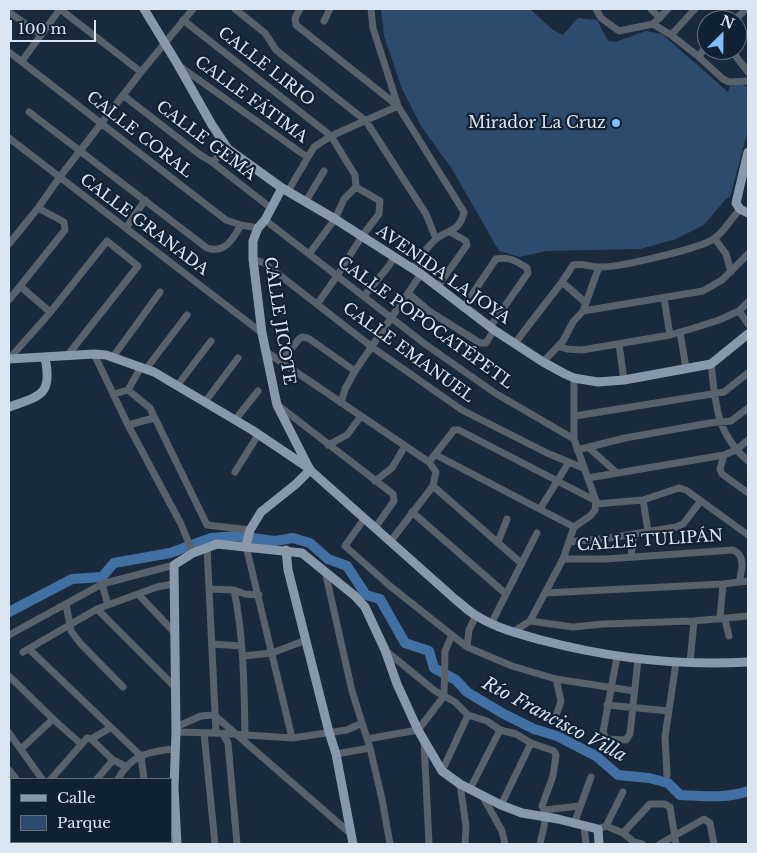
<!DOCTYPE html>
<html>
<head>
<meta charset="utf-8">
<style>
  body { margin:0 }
  #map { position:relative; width:757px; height:853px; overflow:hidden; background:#1a2a3d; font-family:"Libre Baskerville",serif }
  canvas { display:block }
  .frame { position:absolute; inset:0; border:10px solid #dae5f1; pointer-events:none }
  .legend { position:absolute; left:10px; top:778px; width:162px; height:65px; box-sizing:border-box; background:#102133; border:1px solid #616f7f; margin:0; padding:6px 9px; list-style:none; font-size:15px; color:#dae5f1 }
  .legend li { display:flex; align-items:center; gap:10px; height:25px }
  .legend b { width:25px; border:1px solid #616f7f }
  .north { position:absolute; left:697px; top:10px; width:50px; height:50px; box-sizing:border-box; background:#102133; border:1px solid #616f7f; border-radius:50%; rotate:23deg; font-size:14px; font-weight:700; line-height:20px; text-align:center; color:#dae5f1 }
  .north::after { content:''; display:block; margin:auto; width:18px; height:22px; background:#84bcfb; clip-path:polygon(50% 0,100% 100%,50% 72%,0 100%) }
  .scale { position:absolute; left:10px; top:20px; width:86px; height:22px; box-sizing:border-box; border:2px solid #dae5f1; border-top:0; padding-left:6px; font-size:15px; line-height:18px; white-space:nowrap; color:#dae5f1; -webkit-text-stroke:4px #102133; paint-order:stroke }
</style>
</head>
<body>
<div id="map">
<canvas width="757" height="853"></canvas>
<div class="frame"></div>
<ul class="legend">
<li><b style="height:6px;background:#8899ac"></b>Calle</li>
<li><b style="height:14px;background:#2d4b6d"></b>Parque</li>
</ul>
<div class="north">N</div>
<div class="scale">100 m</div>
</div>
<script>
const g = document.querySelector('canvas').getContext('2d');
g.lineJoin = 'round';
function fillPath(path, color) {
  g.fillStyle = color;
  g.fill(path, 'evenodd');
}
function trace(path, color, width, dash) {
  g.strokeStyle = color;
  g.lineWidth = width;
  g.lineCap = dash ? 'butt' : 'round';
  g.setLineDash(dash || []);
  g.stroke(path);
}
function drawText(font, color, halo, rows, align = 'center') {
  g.font = font + ' "Libre Baskerville",serif';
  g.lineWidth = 4.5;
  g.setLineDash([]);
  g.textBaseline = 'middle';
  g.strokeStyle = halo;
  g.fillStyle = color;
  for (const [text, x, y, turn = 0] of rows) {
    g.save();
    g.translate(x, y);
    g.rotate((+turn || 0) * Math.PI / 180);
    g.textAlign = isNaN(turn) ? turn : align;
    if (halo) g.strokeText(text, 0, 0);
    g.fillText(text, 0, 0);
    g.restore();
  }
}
fillPath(new Path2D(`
  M381 9H530L553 30 563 35 578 18 597 20 608 41 615 42 646 31 662 34 728 92 730 86 742 84 748 88V130L730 197 726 199 704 225 676 239 640 249 546 251 520 257 499 251 452 169 421 126 402 89 384 36Z`), '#2d4b6d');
trace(new Path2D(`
  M9 612 72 579 102 577 114 563 170 553 211 538 236 536 275 541 293 538 310 543 328 559 347 566 366 595 380 599 405 643 429 651 434 668 456 680 467 692 502 713 534 729 557 736 596 756 618 775 649 778 668 783 680 795C702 796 727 799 748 791`), '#4370a3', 10);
trace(new Path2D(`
  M60 9 141 72
  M235 9 265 33 276 50 366 121 426 214 436 239
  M300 9 295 18 296 25 398 106
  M371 9 373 28 398 106 464 212C460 232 447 230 436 239 427 247 419 258 412 268
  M596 9 601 18 619 31 653 24 671 35 698 56 723 79 729 82 748 81
  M651 9 660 18
  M9 12 41 35
  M183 20 331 136 355 175 356 187
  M735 20 746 9
  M324 21 330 9
  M653 24 668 9
  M671 35 695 9
  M731 50 748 72
  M9 52 226 220 241 225 258 228
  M698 56 707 47
  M22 61 60 9
  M178 65 307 157
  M124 96 199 154 212 162 271 208
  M29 112 207 248C225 254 233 239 241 225
  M9 138 262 333
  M212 162 228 149
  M288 191 314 147 331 136 398 106
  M306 201 324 171
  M265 220 425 344 495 393 574 439
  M126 228 145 200
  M715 239 726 254 731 272
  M9 244 38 208 59 178 141 72 193 9
  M309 254 335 219 344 199 356 187
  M253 259 264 263 372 347 462 410 547 453 583 468
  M562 282 586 303
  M20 286 50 312
  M438 286 467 245 466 241 450 232
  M408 293 429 311 480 343H486L494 330
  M364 296 388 267 395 257
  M664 298 670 335
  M9 300 65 230 64 222 38 208
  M318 303 337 276 362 236 379 214 380 201 356 187
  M463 308 496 259C509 256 516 261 527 268L528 273 490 327
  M583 311 703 291 722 280 748 254
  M739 311 748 324
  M680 332 686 368
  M515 343 562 282 573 265C583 263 590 267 599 267 617 268 703 248 715 238 725 230 732 218 740 209
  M619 344 624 380
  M558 346 567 349 582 350 670 335 694 328 719 320 739 311 748 302
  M268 353 429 462 454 430H459L596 501
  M94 354 128 425 181 524 193 553
  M113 357 160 292
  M9 359 48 315 107 241 138 266 67 356
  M281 362 299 339 302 337 308 338 355 371
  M543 362 563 341 573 322 583 311 599 267
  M711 364C716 404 715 432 748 461
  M146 369 187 315
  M177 386 211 341
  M128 390 141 367
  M114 394 128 390 150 408 207 525 250 530
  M205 402 238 358
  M341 403 345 389 355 371 421 274
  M279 406 393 494 394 501 375 528
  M575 416 724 392 748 373
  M235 420 258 391
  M128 425 154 418
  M328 445 347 435 361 416
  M589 448 616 472
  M577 450 625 438 710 423 731 421 748 408
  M436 455 574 527
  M724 455 720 469 722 474 748 493
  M235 472 258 435
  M588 478 724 455 736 450 748 440
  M375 481 392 468 405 446
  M433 486 521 563
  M643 500 648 531
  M596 504 643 500 679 488 686 490 748 535
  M540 509 569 462
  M412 512 506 594
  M364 519 345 546 390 586 467 647 512 666 556 679 634 691
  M390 542 433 486 436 472 429 462
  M498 542 507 519
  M569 542 609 538 676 527 683 524 700 502
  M246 546 292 738
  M207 547 216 733
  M631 556 634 534
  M563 559H606L733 550C746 555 742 571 739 582
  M325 571 352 691 370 748 382 799 390 844
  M102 584 108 605
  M723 584 720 618 725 620 729 636
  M209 589 234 590 245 594 259 595
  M234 590C244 638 244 686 245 735
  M545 593 723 584 748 581
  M138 594 175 633
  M66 604 71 631 80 643 123 687
  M97 609 174 686
  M530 621 573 627 603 624 694 621 748 616
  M491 624 537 533
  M513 632 530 621 563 559 574 527 590 516 595 510 596 501 574 439V378
  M9 635 102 584 174 565
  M212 644 241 646
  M467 647 469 630 476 616
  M29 649 141 756 144 779
  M385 650 435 691 455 702 468 715 487 721 500 730 516 734 531 743 554 751 556 755 553 776 542 806C549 816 542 833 540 844
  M23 652 97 609 157 587 173 584
  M243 656 272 653 306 640
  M617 657 603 732 606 739 626 740 630 734 638 659
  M690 663 694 621
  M9 676 53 719 81 744
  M556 679 561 701 557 713
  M607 705 669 711
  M176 727 201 716 214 715 351 834
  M176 732 216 733 292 738 347 730 362 723
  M9 733 42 779
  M204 733 215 844
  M223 734 228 743 237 844
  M91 739 113 760 125 766
  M367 739 418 730 444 696 445 651 452 635
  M424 741 429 844
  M21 749 53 719
  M336 754 370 748
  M9 770 16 779
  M442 771 468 715
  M667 775 665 737 676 663
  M51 779 87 738 91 739 110 728
  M97 779 113 760
  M118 779C131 755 149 751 175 749
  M460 784 466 826 465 844
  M470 789 500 730
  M482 795 502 831 505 844
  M501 805 531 743
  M545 810 579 806
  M9 817 11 819
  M574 824 591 777
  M584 826 586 844
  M606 826 623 792
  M598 829 606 826 623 833 634 842 642 844
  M623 833 650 804H665L670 807 676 844
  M39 842 42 844
  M119 842V844
  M148 842V844
  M24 844 30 842
  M91 844V842
  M660 844 704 819 710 823 714 844`), '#59616b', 7);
trace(new Path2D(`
  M144 9 178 65 212 125 228 149 282 188 335 219 421 274 494 330 543 362 565 374 574 378 598 382 624 380 711 364 748 334
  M748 152 736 203 740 209 748 213
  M282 188 265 220 258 228 253 241V259L262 333 277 405 310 470 456 600C463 605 469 612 477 616 496 628 519 634 541 640 609 658 678 666 748 662
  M9 359 94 354 106 355 154 372 252 430 310 469
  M9 407C40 396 53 395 45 358
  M246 546 250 530 261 512 296 484 310 470
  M286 550 288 570 329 732 336 754 353 844
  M177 844 174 788 176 732 174 565 193 553 217 544 302 553 355 596 365 607 385 650 397 684 418 730 442 771 460 784 501 805 522 813 558 819 598 829 599 844`), '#8899ac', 9);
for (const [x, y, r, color] of [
  [616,123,5,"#84bcfb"]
]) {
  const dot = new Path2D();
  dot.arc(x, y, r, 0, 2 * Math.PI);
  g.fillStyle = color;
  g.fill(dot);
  trace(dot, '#102133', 2);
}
drawText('16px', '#dae5f1', '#102133', [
  ["CALLE LIRIO",266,67,38],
  ["CALLE FÁTIMA",251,100,36],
  ["CALLE CORAL",139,135,38],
  ["CALLE GEMA",206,141,37],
  ["CALLE GRANADA",144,225,37],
  ["AVENIDA LA JOYA",443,275,35],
  ["CALLE JICOTE",279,321,81],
  ["CALLE POPOCATÉPETL",425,323,36],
  ["CALLE EMANUEL",408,353,36],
  ["CALLE TULIPÁN",650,541,-4]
]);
drawText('16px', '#dae5f1', '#102133', [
  ["Mirador La Cruz",606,123]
], 'right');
drawText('italic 18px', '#d3e0ef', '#102133', [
  ["Río Francisco Villa",554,720,28]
]);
</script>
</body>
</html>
